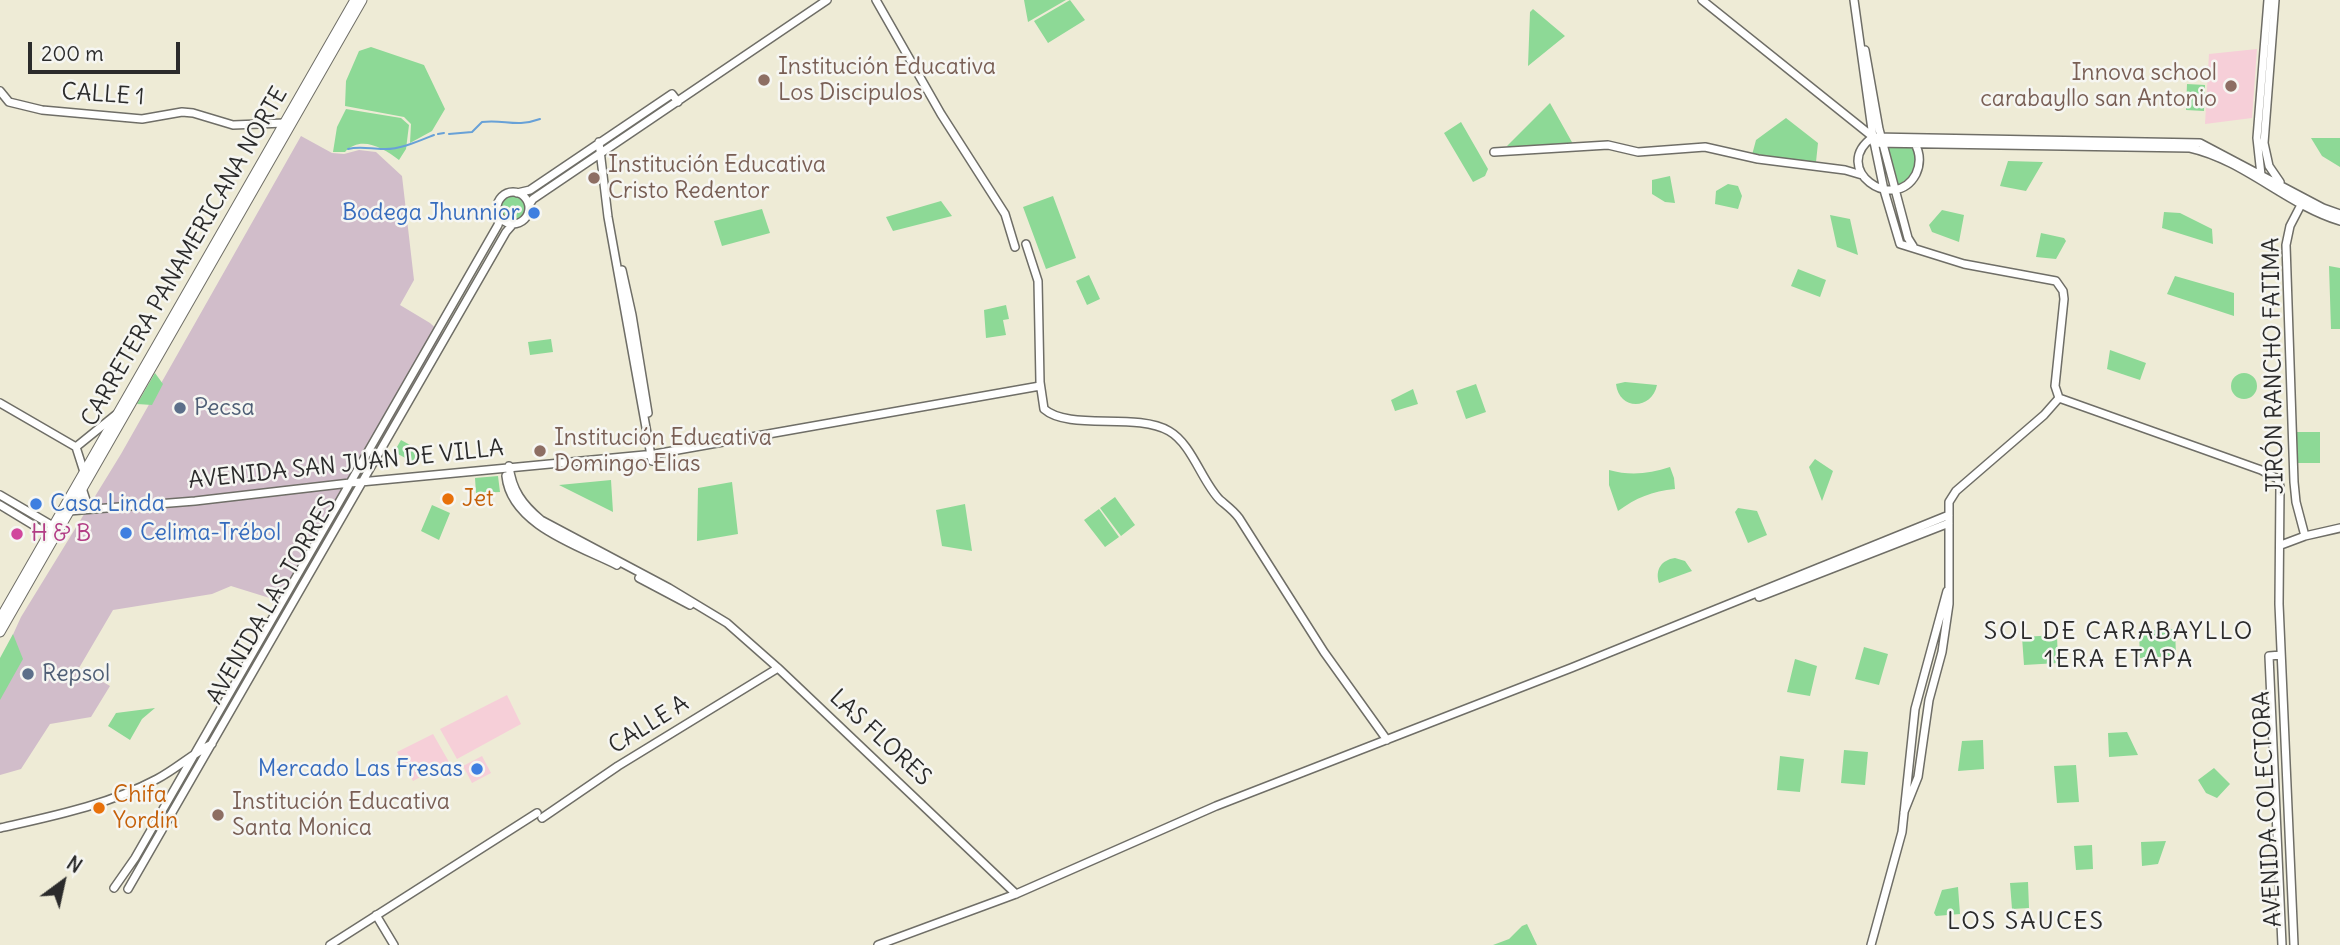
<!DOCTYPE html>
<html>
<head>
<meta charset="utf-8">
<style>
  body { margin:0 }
  #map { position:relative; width:2340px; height:945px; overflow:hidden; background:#eeebd6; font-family:Delius,sans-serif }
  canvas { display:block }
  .north { position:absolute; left:28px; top:847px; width:70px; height:70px; -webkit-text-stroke:5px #f6f6f2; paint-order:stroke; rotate:33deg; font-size:19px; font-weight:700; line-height:28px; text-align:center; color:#2b2b2b }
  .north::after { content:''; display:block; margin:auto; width:24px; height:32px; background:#2b2b2b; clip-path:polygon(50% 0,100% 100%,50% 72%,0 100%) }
  .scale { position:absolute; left:28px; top:42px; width:152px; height:32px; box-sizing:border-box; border:4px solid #2b2b2b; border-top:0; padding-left:9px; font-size:21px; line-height:24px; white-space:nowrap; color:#2b2b2b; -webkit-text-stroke:5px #f6f6f2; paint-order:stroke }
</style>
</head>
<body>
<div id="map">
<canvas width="2340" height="945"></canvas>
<div class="north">N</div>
<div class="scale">200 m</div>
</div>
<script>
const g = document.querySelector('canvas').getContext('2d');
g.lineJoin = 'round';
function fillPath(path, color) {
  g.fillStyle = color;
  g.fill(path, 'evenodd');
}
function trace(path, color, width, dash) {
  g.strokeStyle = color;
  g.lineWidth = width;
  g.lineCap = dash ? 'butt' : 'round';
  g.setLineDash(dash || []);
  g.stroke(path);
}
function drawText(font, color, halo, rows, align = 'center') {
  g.font = font + ' Delius,sans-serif';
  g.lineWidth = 5;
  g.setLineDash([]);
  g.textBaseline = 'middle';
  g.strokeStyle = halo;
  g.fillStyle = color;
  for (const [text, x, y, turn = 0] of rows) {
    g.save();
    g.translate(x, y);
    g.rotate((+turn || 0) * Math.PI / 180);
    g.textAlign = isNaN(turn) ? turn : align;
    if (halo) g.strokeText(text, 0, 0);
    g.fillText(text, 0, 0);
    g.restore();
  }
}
fillPath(new Path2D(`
  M2257 49 2252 118 2205 124 2209 54Z
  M507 695 521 724 457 759 440 729Z
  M433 734 449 762 413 781 397 752Z
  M482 756 491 773 472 783 463 766Z`), '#f6cfd8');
fillPath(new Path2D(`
  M301 136 332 153 344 154 359 150 376 152 402 176 414 280 400 305 430 323 442 334 295 591 276 600 231 586 212 594 113 610 79 668 110 686 91 717 50 724 21 769 0 775V663L21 617 121 454Z`), '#d1bdca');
fillPath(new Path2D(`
  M1024 0H1066L1028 22Z
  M1070 0 1085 20 1048 43 1034 21Z
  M1533 9 1565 36 1528 66 1530 12Z
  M371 47 424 65 445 109 432 131 410 143 411 124 404 117 345 106 346 81 359 51Z
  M2187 84 2205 85 2204 111 2186 110Z
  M1550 103 1573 144 1511 148 1507 146Z
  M346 109 401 118 409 125 406 149 399 160C383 148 361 135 345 152H333L337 127Z
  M1786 118 1818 143 1816 162 1752 155 1756 140Z
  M1461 122 1488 169 1485 176 1473 182 1444 133Z
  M2311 138H2340V167L2322 156Z
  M1888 146H1913C1919 163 1914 177 1898 185Z
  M2008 161 2043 162 2026 191 2000 186Z
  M1670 176 1675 203 1665 202 1652 194V180Z
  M1728 184 1738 186 1742 196 1738 209 1715 204 1716 191Z
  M499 208a13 13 0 1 1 26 0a13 13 0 1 1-26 0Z
  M1053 196 1076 258 1046 269 1023 207Z
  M941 201 952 216 893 231 886 217Z
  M762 209 770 233 722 246 714 221Z
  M1942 210 1964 215 1959 242 1932 232 1929 225Z
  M2164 212 2180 213 2212 229 2213 244 2162 228Z
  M1830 215 1850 219 1858 255 1837 247Z
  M2041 233 2064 238 2066 241 2056 259 2036 257Z
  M2329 266 2340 268V329H2331Z
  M1798 269 1826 280 1820 297 1791 286Z
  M1089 275 1100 299 1087 305 1076 281Z
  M2175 276 2234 293V316L2167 294Z
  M1006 305 1009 319 1003 320 1006 335 986 338 984 310Z
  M551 339 553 352 530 355 528 342Z
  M2110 350 2146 363 2140 380 2107 369Z
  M155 373 163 384 152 405 137 404Z
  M2231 386a13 13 0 1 1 26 0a13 13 0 1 1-26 0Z
  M1625 382 1657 385C1652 410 1619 411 1616 384Z
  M1476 384 1486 412 1466 419 1456 391Z
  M1413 389 1418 404 1395 411 1391 400Z
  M2297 432H2320V463H2296Z
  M401 440 421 451 415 463 394 452Z
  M1815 459 1833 471 1822 501 1809 467Z
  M1670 467 1674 478 1675 489C1652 491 1636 498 1618 511L1609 485V470C1630 476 1649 474 1670 467Z
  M498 476 500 492 476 493 475 478Z
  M611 480 613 512 559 485Z
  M732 482 738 534 697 541 698 488Z
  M1115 497 1135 525 1121 536 1100 508Z
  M965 504 972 551 942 546 936 510Z
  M432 505 450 513 439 540 421 531Z
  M1738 508 1757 511 1767 535 1748 543 1735 512Z
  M1099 509 1119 537 1105 547 1084 520Z
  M1675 558 1685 561 1692 571 1659 583C1655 570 1661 560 1675 558Z
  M2175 629 2176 656 2140 658 2139 631Z
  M13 634 23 659 0 700V658Z
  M2057 635 2058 663 2024 665 2022 637Z
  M1864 647 1888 654 1879 685 1855 679Z
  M1795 659 1817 666 1810 696 1787 692Z
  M155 708 142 719 130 740 108 726 116 713Z
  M2127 732 2138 755 2109 757 2108 733Z
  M1983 740 1984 769 1958 771 1962 741Z
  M1844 750 1868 752 1865 785 1841 783Z
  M1780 756 1804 759 1800 792 1777 790Z
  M2076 765 2079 802 2057 803 2054 766Z
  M2214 768 2230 784 2217 798 2206 793 2198 780Z
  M2166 841 2158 864 2142 866 2141 842Z
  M2092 845 2093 869 2076 870 2074 846Z
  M2028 882 2029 908 2012 909 2010 883Z
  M1958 887 1960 914 1936 916 1934 913 1942 890Z
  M1527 924 1537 945H1493L1509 939 1522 926Z`), '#8dd996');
trace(new Path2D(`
  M438 134 444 133
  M449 134 472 132 482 122C505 119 515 128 540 119
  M348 149C360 146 371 149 383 149 399 150 419 141 434 135`), '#68a1d7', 2);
const secondary = new Path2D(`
  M876 0 941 114 1005 214 1015 247
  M1702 0 1873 137
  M1854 0 1873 137 1884 190 1900 244 1964 264 2056 281 2063 291 2064 299 2055 386 2059 398 2261 470 2278 479 2280 487 2279 604 2294 945
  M2275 0 2264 143 2269 166 2280 182
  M1865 50 1879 129 1908 238 1913 246
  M0 91 9 102 42 110 142 119 182 112 193 113 233 125 285 123
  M1873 137 2200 143 2323 208 2340 214
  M1873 137C1829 168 1894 215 1916 174 1921 163 1920 152 1914 142
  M599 142 608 217 652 461
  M1874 143 2190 148C2244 160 2287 205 2340 221
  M1494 152 1608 145 1638 152 1705 147 1758 159 1845 170 1862 175
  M2261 175 2257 138 2268 0
  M497 208a16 16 0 1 1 32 0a16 16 0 1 1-32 0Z
  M517 193 530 190 672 94 678 102
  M2304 199 2290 226 2286 245 2294 482 2296 502 2305 536
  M529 205 533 199 827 0
  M1026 244 1038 281 1040 382 1044 409C1069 431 1136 412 1169 431 1192 444 1202 482 1220 500 1227 506 1233 510 1239 518L1324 652 1387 740
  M622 270 632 315 648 413
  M0 403 76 447 84 472
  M76 447 118 413
  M509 466C512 490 522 504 541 520L669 588 727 623 778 668 1016 894
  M506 476C511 525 579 546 617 565
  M82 488 87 503 96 505
  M0 495 53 526
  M0 505 48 534
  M69 511 195 501 350 483 655 454 1040 386
  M2281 545 2305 536 2340 528
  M639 578 690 605
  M1759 597 1949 523
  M2281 655 2269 656 2282 945
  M1904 812 1918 777 1929 700 1942 652 1949 604V502L1956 491 2044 415 2059 398
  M542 818 618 766 778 668
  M0 828C53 816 108 805 157 779 176 769 192 754 212 744
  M114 888 135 858 498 225 500 218
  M128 889 506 232 513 224
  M376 915 394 945
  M330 945 537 813
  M878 945 1016 894 1216 806 1571 668 1949 515
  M1871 945 1902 832 1915 709 1947 591`);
const highway = new Path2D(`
  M0 619 355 0
  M0 632 362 0`);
trace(secondary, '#6f6e67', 10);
trace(highway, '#6f6e67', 11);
trace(secondary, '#fff', 7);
trace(highway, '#fff', 9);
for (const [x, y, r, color] of [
  [764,80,7,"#8d6e63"],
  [2231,86,7,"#8d6e63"],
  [594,178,7,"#8d6e63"],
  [534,213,7,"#3f7fe0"],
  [180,408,7,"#5c6f8a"],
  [540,451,7,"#8d6e63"],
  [448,499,7,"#e8710a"],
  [36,504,7,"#3f7fe0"],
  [126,533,7,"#3f7fe0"],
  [17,534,7,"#d1479c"],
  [28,674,7,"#5c6f8a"],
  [477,769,7,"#3f7fe0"],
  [99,808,7,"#e8710a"],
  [218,815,7,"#8d6e63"]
]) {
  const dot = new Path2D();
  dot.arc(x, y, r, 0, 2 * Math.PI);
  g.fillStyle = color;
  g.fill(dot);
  trace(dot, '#f6f6f2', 2.5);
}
drawText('23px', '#785e54', '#f6f6f2', [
  ["Institución Educativa",778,67],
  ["Los Discipulos",778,93],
  ["Innova school",2217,73,"right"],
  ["carabayllo san Antonio",2217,99,"right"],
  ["Institución Educativa",608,165],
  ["Cristo Redentor",608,191],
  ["Institución Educativa",554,438],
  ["Domingo Elias",554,464],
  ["Institución Educativa",232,802],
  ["Santa Monica",232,828]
], 'left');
drawText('23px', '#2b2b2b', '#f6f6f2', [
  ["CALLE 1",103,95,4],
  ["CARRETERA PANAMERICANA NORTE",185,257,-60],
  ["JIRÓN RANCHO FATIMA",2274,366,-91],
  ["AVENIDA SAN JUAN DE VILLA",346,465,-6],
  ["AVENIDA LAS TORRES",272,601,-60],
  ["CALLE A",649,725,-32],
  ["LAS FLORES",880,738,43],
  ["AVENIDA COLECTORA",2268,809,-93]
]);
drawText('23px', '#366cbe', '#f6f6f2', [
  ["Bodega Jhunnior",520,213],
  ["Casa Linda",50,504,"left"],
  ["Celima-Trébol",140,533,"left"],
  ["Mercado Las Fresas",463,769]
], 'right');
drawText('23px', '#4e5e75', '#f6f6f2', [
  ["Pecsa",194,408],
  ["Repsol",42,674]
], 'left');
drawText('23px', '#c56008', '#f6f6f2', [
  ["Jet",462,499],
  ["Chifa",113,795],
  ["Yordin",113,821]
], 'left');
drawText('23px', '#b23c85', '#f6f6f2', [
  ["H & B",31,534]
], 'left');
g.letterSpacing = '2px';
drawText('24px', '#2b2b2b', '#f6f6f2', [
  ["SOL DE CARABAYLLO",2119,632],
  ["1ERA ETAPA",2119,660],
  ["LOS SAUCES",2026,922]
]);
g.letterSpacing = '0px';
</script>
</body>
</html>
